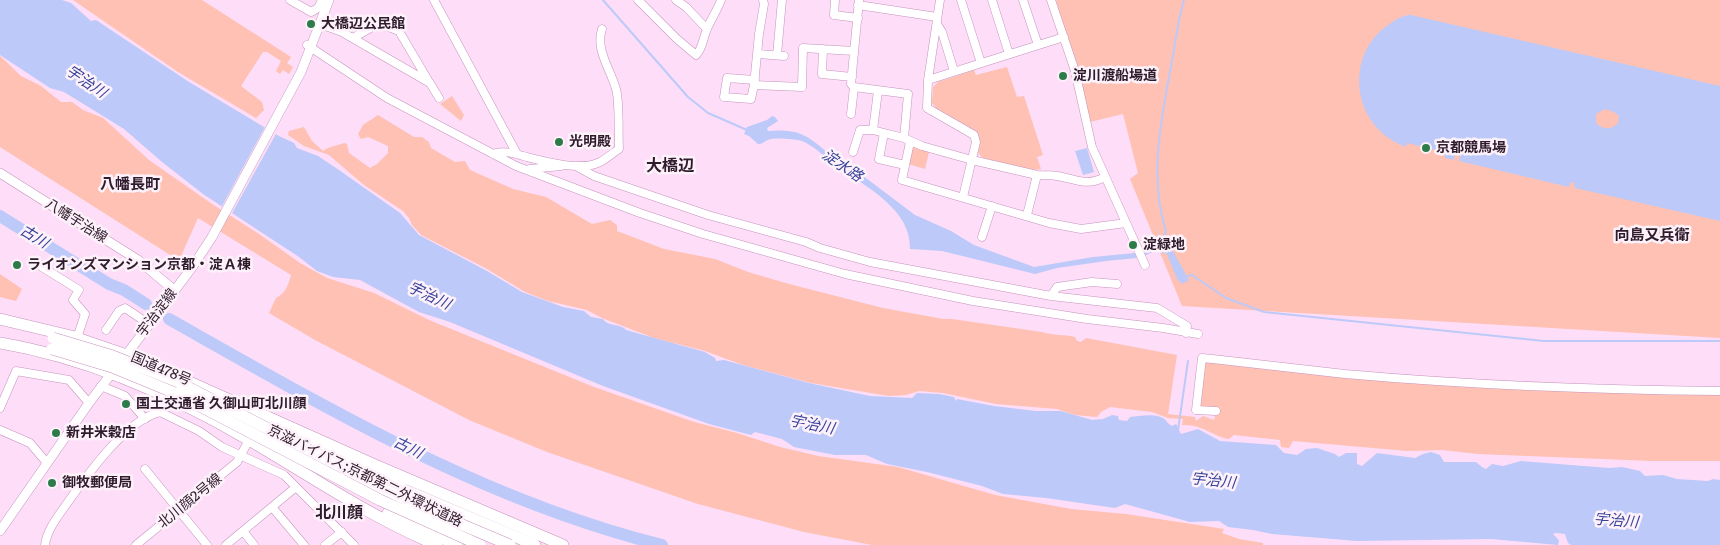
<!DOCTYPE html>
<html>
<head>
<meta charset="utf-8">
<style>
  body { margin:0 }
  canvas { display:block; background:#fdddf7 }
</style>
</head>
<body>
<canvas width="1720" height="545"></canvas>
<script>
const g = document.querySelector('canvas').getContext('2d');
g.lineJoin = 'round';
function fillPath(path, color) {
  g.fillStyle = color;
  g.fill(path, 'evenodd');
}
function trace(path, color, width, dash) {
  g.strokeStyle = color;
  g.lineWidth = width;
  g.lineCap = dash ? 'butt' : 'round';
  g.setLineDash(dash || []);
  g.stroke(path);
}
function drawText(font, color, halo, rows, align = 'center') {
  g.font = font + ' Literata,"Noto Sans JP",serif';
  g.lineWidth = 5;
  g.setLineDash([]);
  g.textBaseline = 'middle';
  g.strokeStyle = halo;
  g.fillStyle = color;
  for (const [text, x, y, turn = 0] of rows) {
    g.save();
    g.translate(x, y);
    g.rotate((+turn || 0) * Math.PI / 180);
    g.textAlign = isNaN(turn) ? turn : align;
    if (halo) g.strokeText(text, 0, 0);
    g.fillText(text, 0, 0);
    g.restore();
  }
}
fillPath(new Path2D(`
  M73 0H202L291 57 287 63 293 67 289 74 283 70 280 74 276 71 281 61 267 52H263L241 86 262 102 264 110 256 118 178 72Z
  M1056 0H1720V338L1182 306 1130 179 1138 173 1123 114 1090 122Z
  M0 56 21 76 41 86 61 102H72L83 110 103 118 149 160 212 204 259 234 300 263 327 278 374 293 429 320 594 387 694 422 737 433 780 447 818 456 898 467 995 495 1071 509 1126 514 1224 529 1222 533 1239 539 1263 543V545H872L804 532 698 504 547 452 469 420 315 340 269 313 276 298C285 294 289 284 291 275L198 218 181 256 175 258 0 147Z
  M1007 67 1017 97 1024 96 1043 155 1037 157 1041 169 1032 170 983 158 977 152 980 142 976 132 937 109 932 103 933 87 938 82 974 70 976 75Z
  M452 96 464 115 461 121 440 104Z
  M378 115 414 137H422L429 142 431 148 455 162 465 161 470 170 513 189 546 197 592 224 610 220 617 225V231L664 249 715 259 748 272 789 284 883 308 943 319H952L1042 332C1054 336 1063 334 1075 337L1077 341 1081 342 1086 338 1177 355 1168 414 1195 417 1196 421 1203 416 1214 420 1216 412 1196 410 1202 358 1484 383 1720 391V461H1652L1478 454 1442 450 1407 451 1293 441 1289 448 1281 447 1280 440 1234 435 1229 439C1212 436 1203 424 1182 425L1183 419 1168 418 1152 412 1110 407 1101 412 1097 417 1075 415 1057 409 996 404 943 393 919 391 906 395 889 396 811 383 743 365 705 351 654 338 602 318 587 310 548 301 525 292 487 269 421 235 412 225 409 218 403 211 364 185 329 155 304 146 288 135 289 131 304 127 312 141 323 151C330 146 337 146 344 143L347 144 349 153 370 168 377 164 388 153V146L368 137 361 139 358 134 363 125Z
  M914 147 929 152 925 169 908 164 911 150Z
  M0 274 22 289 16 301 0 297Z`), '#fec1b3');
fillPath(new Path2D(`
  M0 0H62L71 3 91 21 96 20 189 82 279 136 294 143 297 148 318 156 339 170 400 213 419 235 487 271 522 292 563 307 584 311 591 317 603 319C608 327 620 323 626 330L705 352 715 358 716 361 724 360 809 383 870 396 912 398 917 393 939 394 954 397 956 401 957 399 994 406 1036 411H1061L1092 420 1103 419 1112 415 1118 416 1119 420 1127 421 1130 417C1139 416 1154 413 1163 418 1166 420 1168 424 1172 426L1176 424 1181 434 1198 429 1220 441 1276 445 1284 453 1297 455 1306 449 1317 448 1335 454 1339 457 1346 453H1357V464L1362 466 1377 453 1415 458 1423 454 1431 452 1440 455 1444 462H1476L1482 467 1486 469 1492 464 1503 466 1521 461 1609 468 1622 467 1640 471 1645 476 1663 475 1677 479 1708 481 1713 479 1720 480V545H1571L1568 543 1565 534 1556 533 1553 534 1559 540 1558 545 1491 539 1357 541 1272 534 1253 530 1228 527 1219 521 1190 522 1125 504 1115 508 1046 498 1003 494 982 486 927 472 887 464 866 455H835L794 447 782 439 755 432 751 435 709 424 603 386 450 322 419 312 360 280 333 277 317 271 299 257 203 194 162 162 124 129 64 92 50 88 0 55Z
  M1411 15 1720 86V221L1575 188 1573 182 1570 183 1569 187 1459 161 1460 156 1457 154 1455 155 1454 160 1445 158 1444 153 1440 151 1407 143 1406 147C1396 143 1387 138 1380 131 1351 103 1352 53 1384 28 1392 22 1401 15 1411 15ZM1605 109 1614 112 1619 116 1618 123C1612 130 1603 130 1596 123V114Z
  M772 116 775 117 778 121 767 128 768 131C778 130 793 130 803 135 819 142 829 158 846 163L915 215 951 231 974 245 1034 267 1093 257 1135 253 1137 258 1106 261 1057 268 1035 274 942 251 910 249C911 209 867 188 840 168 830 161 813 145 802 141 796 139 773 137 768 140 763 142 763 144 758 144L749 136 744 134 747 127 767 120Z
  M1087 148 1094 172 1083 175 1075 151Z
  M1162 236 1165 237 1189 280 1182 284 1177 279 1167 254 1155 251 1144 256 1142 251 1153 246 1151 241Z`), '#bdcaf9');
fillPath(new Path2D(`
  M266 125 277 132 231 215 221 208Z`), '#fdddf7');
trace(new Path2D(`
  M603 0 688 97 708 113 747 130
  M1163 238 1166 231C1148 178 1162 115 1172 61 1176 41 1178 19 1184 0
  M1184 277 1192 275 1226 298 1264 312 1544 341H1720
  M1178 430 1188 361`), '#bdcaf9', 2);
trace(new Path2D(`
  M0 216 109 284 124 290 146 304
  M169 319C327 408 484 501 662 545`), '#bdcaf9', 12);
const minor = new Path2D(`
  M290 0 311 12 318 8 322 0
  M434 0 517 154
  M638 0 677 39 696 55C703 48 703 38 707 29 711 19 717 11 721 0
  M676 0 686 7 707 29
  M763 0 764 4 759 34 754 85 802 87 803 48 854 51
  M835 0 834 15 858 18
  M859 0 851 84 854 87 908 94 904 138
  M940 0 928 80 927 108 974 135 976 142 963 197
  M961 0 981 63
  M992 0 1009 54
  M1023 0 1038 45
  M1051 0 1075 71 1092 147 1145 265
  M858 5 937 17
  M320 24 342 32 430 83 439 98
  M937 24 942 32 954 71
  M353 38 379 23 399 31 429 82
  M307 45 387 98 516 166 640 213 703 234 845 274 973 301 1087 319 1163 328 1198 334
  M823 49 822 74 852 77
  M758 54 784 56
  M777 55 782 0
  M928 80 1064 37
  M754 85 751 99 724 97 727 78 755 80
  M851 114 854 87
  M873 130 878 91
  M884 133 879 159 905 165
  M910 142 902 180 1049 223 1081 229 1126 223
  M853 152 860 130H873L884 133 904 138 922 146 972 160 1037 175 1027 215
  M493 154C502 150 514 153 523 156 543 161 581 172 600 162 606 159 613 153 619 149 618 133 620 103 616 89 611 70 595 50 602 29
  M576 166 594 176 708 215 806 242 820 248 870 262 1051 296 1157 308 1187 326 1186 333
  M530 169 561 166
  M1037 175C1044 175 1051 175 1057 176 1077 179 1086 187 1105 177
  M982 237 992 206
  M42 267 79 290 73 300 85 314 77 338
  M1051 296 1057 287 1092 282 1117 284
  M106 330 119 311 125 308 149 324
  M101 386 125 396 145 419
  M0 408 16 371 69 380 89 403
  M1216 411 1196 410 1202 358C1250 363 1298 369 1345 374 1470 385 1595 390 1720 391
  M0 430 30 443 47 463
  M145 469 207 545
  M272 507 304 545
  M243 531 254 545
  M45 545C47 529 59 515 68 502 88 474 126 420 160 412L199 431 222 447 284 475 354 545
  M136 545 237 462 249 440
  M226 545 296 487
  M325 545 342 532`);
const major = new Path2D(`
  M0 173 138 260 174 290
  M124 358 193 266 212 237 301 72 329 0
  M0 531 89 403 114 370`);
const highway = new Path2D(`
  M0 319 71 336 138 359 375 465 563 545
  M0 343C88 358 172 395 249 440 311 476 370 517 437 545
  M313 445 405 490 535 545
  M388 513 457 545`);
trace(minor, '#c693bd', 9);
trace(major, '#c693bd', 10);
trace(highway, '#c693bd', 12);
trace(minor, '#fff', 8);
trace(major, '#fff', 9);
trace(highway, '#fff', 11);
const highwayBridge = new Path2D(`
  M53 338 113 356 178 382 386 490 432 512 510 545
  M52 349 112 367 175 393 380 500 480 545`);
trace(highwayBridge, '#c693bd', 12, []);
trace(highwayBridge, '#fff', 11);
for (const [x, y, r, color] of [
  [311,24,5,"#2e7b4a"],
  [1063,76,5,"#2e7b4a"],
  [559,142,5,"#2e7b4a"],
  [1426,148,5,"#2e7b4a"],
  [1133,245,5,"#2e7b4a"],
  [17,265,5,"#2e7b4a"],
  [126,404,5,"#2e7b4a"],
  [56,433,5,"#2e7b4a"],
  [52,483,5,"#2e7b4a"]
]) {
  const dot = new Path2D();
  dot.arc(x, y, r, 0, 2 * Math.PI);
  g.fillStyle = color;
  g.fill(dot);
  trace(dot, '#fdf1fa', 2);
}
drawText('bold 14px', '#2e1b2b', '#fdf1fa', [
  ["大橋辺公民館",321,24],
  ["淀川渡船場道",1073,76],
  ["光明殿",569,142],
  ["京都競馬場",1436,148],
  ["淀緑地",1143,245],
  ["ライオンズマンション京都・淀Ａ棟",27,265],
  ["国土交通省 久御山町北川顔",136,404],
  ["新井米穀店",66,433],
  ["御牧郵便局",62,483]
], 'left');
drawText('14px', '#2e1b2b', '#fdf1fa', [
  ["八幡宇治線",76,221,32],
  ["宇治淀線",157,313,-53],
  ["国道478号",161,369,23],
  ["京滋バイパス;京都第二外環状道路",365,476,26],
  ["北川顔2号線",190,501,-39]
]);
drawText('italic 15px', '#36439a', '#fdf1fa', [
  ["宇治川",86,82,34],
  ["淀水路",842,166,34],
  ["古川",34,237,31],
  ["宇治川",429,296,25],
  ["宇治川",812,425,11],
  ["古川",408,448,26],
  ["宇治川",1213,481,6],
  ["宇治川",1616,521,5]
]);
drawText('bold 15px', '#2e1b2b', '#fdf1fa', [
  ["八幡長町",130,185],
  ["向島又兵衛",1652,236]
]);
drawText('bold 16px', '#2e1b2b', '#fdf1fa', [
  ["大橋辺",670,166],
  ["北川顔",339,513]
]);
</script>
</body>
</html>
